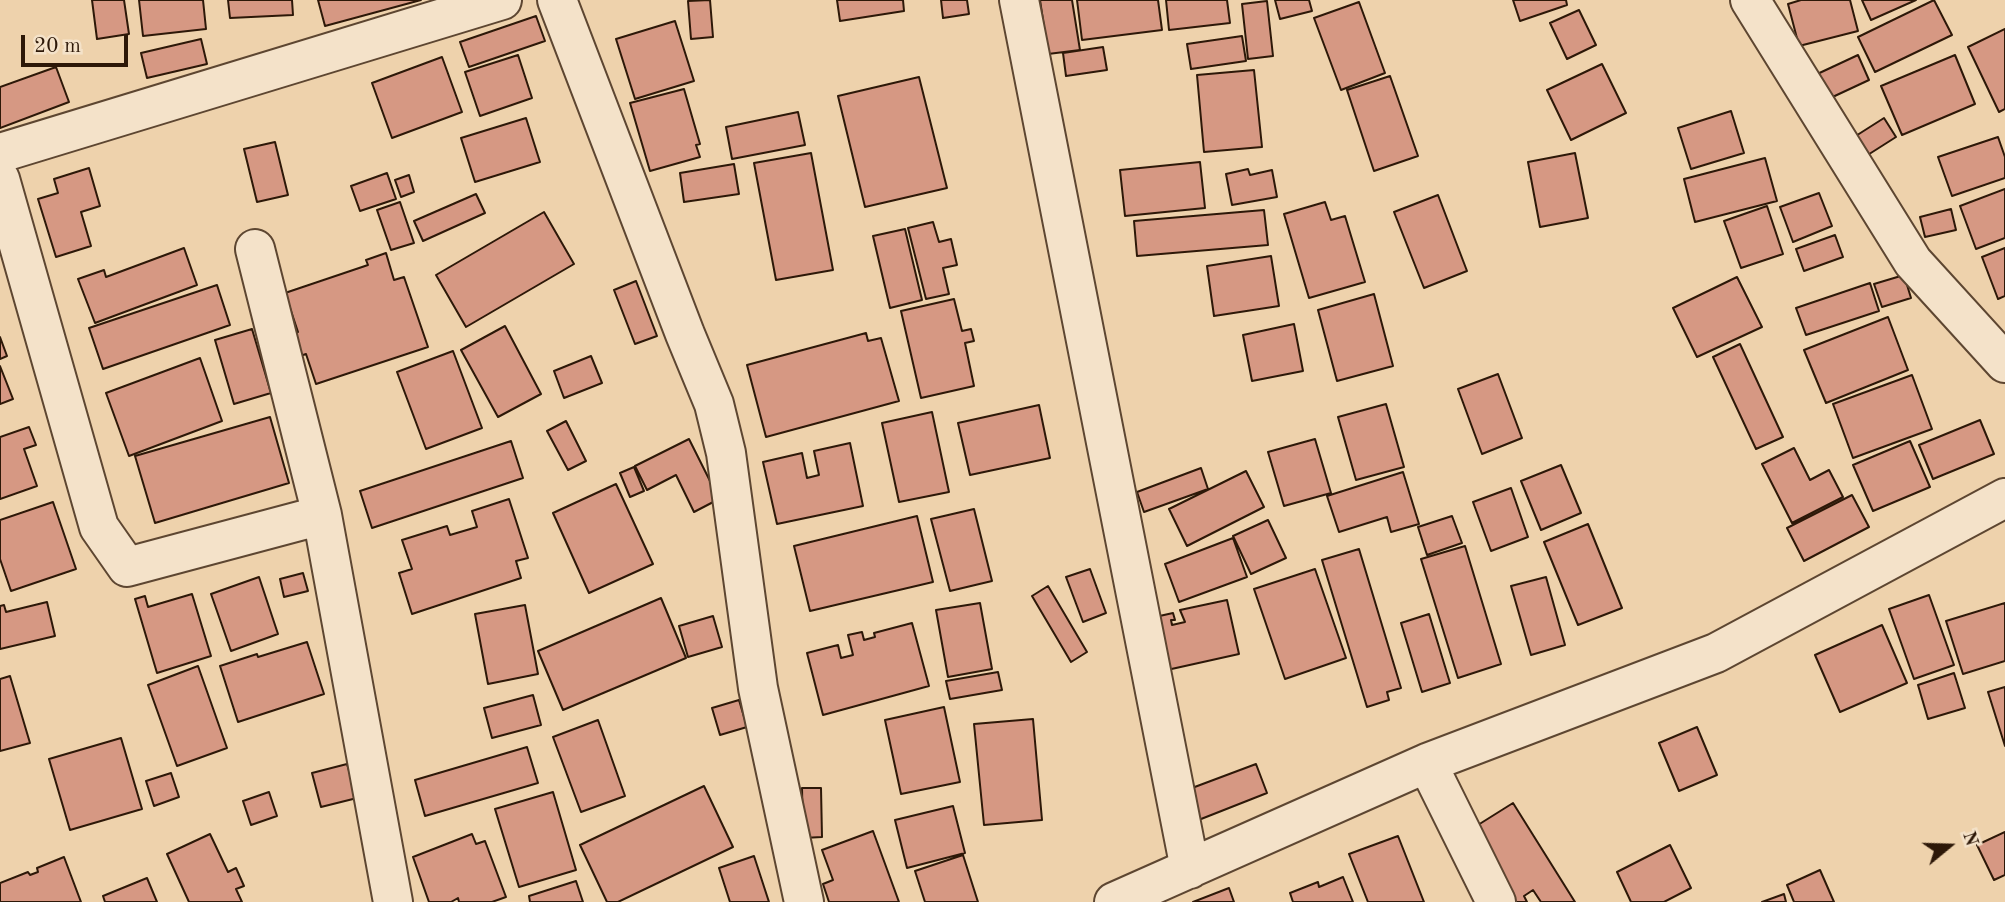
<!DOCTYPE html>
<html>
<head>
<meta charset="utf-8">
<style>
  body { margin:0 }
  #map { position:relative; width:2005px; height:902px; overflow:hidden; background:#eed2ac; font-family:"Old Standard TT",serif }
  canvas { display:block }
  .north { position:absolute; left:1914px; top:811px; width:70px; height:70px; -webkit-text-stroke:5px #f4e2c9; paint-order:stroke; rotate:71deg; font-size:19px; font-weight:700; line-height:28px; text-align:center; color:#2d1808 }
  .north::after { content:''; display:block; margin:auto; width:24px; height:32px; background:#2d1808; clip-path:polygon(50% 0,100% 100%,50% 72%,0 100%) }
  .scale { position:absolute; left:21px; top:35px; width:107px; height:32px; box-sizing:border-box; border:4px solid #2d1808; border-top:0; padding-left:9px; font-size:21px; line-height:24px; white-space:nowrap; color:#2d1808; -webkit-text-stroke:5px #f4e2c9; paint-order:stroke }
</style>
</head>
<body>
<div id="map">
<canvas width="2005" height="902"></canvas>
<div class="north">N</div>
<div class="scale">20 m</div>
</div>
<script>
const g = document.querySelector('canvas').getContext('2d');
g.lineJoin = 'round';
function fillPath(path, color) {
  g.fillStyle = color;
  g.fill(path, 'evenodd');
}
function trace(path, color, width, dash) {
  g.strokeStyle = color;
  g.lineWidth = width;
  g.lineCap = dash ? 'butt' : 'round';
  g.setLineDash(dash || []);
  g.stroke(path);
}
const building = new Path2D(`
  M92 0H124L129 34 97 39Z
  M139 0H203L206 29 143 36Z
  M228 0H292L293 15 230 18Z
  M318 0H421L325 26Z
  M710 0 713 37 691 39 688 1Z
  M837 0H903L904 11 840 21Z
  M941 0H967L969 14 943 18Z
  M1040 0H1072L1080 50 1048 54Z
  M1077 0H1158L1162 30 1082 40Z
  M1166 0H1227L1230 23 1169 30Z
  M1275 0H1309L1312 11 1280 19Z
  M1513 0H1566L1567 5 1520 21Z
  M1801 0H1850L1858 31 1799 46 1788 4Z
  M1862 0H1916L1871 20Z
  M1934 0 1952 35 1875 72 1858 37Z
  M1267 1 1273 56 1248 59 1242 4Z
  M1359 2 1385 73 1341 90 1314 18Z
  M1579 10 1596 45 1567 59 1550 23Z
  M536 16 545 41 469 67 460 42Z
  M675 21 694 81 635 99 616 39Z
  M2005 29V109L1999 112 1968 47Z
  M1242 36 1246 61 1191 69 1187 44Z
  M201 39 207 64 147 78 141 53Z
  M1103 47 1107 70 1066 76 1063 53Z
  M518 55 532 98 480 116 465 72Z
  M1858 55 1869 80 1824 101 1813 76Z
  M1955 55 1975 104 1902 135 1881 86Z
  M442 57 462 112 392 138 372 83Z
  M1602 64 1626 113 1571 140 1547 90Z
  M56 67 69 102 0 128V87Z
  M1254 70 1262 147 1204 152 1197 75Z
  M1390 76 1418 156 1374 171 1347 90Z
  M919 77 947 188 865 207 838 96Z
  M684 89 700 144 696 145 700 157 650 171 630 103Z
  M1731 111 1744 153 1691 169 1678 128Z
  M798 112 805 145 732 159 726 127Z
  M526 118 540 162 475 182 461 138Z
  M1884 118 1896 137 1863 158 1851 139Z
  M1998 137 2005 157V178L1952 196 1938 157Z
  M275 142 288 195 257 202 244 149Z
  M811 153 833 270 776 280 754 163Z
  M1575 153 1588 218 1540 227 1528 162Z
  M1765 158 1777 201 1695 222 1684 179Z
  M1200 162 1205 208 1125 216 1120 170Z
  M734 164 739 194 684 202 680 173Z
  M89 168 100 206 81 212 91 246 56 257 38 199 58 193 54 179Z
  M1248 169 1250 175 1272 170 1277 197 1232 205 1226 174Z
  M387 173 396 199 360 211 351 186Z
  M409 175 414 192 401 197 395 180Z
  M2005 189V238L1976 249 1960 206Z
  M1819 193 1832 226 1793 242 1780 207Z
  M476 194 485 213 423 241 414 221Z
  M1438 195 1467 271 1424 288 1394 212Z
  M400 202 414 243 391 250 377 210Z
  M1325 202 1331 220 1345 216 1365 282 1309 298 1284 214Z
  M1767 206 1783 254 1741 268 1724 221Z
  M1951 209 1956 230 1925 237 1920 217Z
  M1264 210 1268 245 1137 256 1134 221Z
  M544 212 574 264 466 327 436 275Z
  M933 222 939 242 951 239 957 265 943 268 949 294 926 299 908 228Z
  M905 229 922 300 890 308 873 236Z
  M1835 235 1843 257 1804 271 1796 249Z
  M184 248 197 285 95 323 78 279 104 270 106 277Z
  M2005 248V296L1998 299 1982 257Z
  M386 253 394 280 404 277 428 347 316 384 306 354 289 360 282 337 298 332 285 293 368 265 366 260Z
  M1271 256 1279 306 1214 316 1207 266Z
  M1904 275 1911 298 1882 307 1874 284Z
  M1737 277 1762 327 1697 357 1673 308Z
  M636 281 657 336 635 344 614 290Z
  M1870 283 1879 311 1806 335 1796 308Z
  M217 285 230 325 103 369 89 328Z
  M1374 294 1393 366 1337 381 1318 310Z
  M954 299 962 331 971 329 974 341 965 343 974 386 921 398 901 311Z
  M1888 317 1908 370 1826 403 1804 350Z
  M1294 324 1303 371 1252 381 1243 335Z
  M505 326 541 394 498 417 461 350Z
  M252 329 271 393 234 404 215 340Z
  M866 333 868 341 881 338 899 401 766 437 747 365Z
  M0 337 7 356 0 359Z
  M1740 344 1783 437 1756 449 1713 357Z
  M453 351 482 428 426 449 397 372Z
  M591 356 602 383 564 398 554 371Z
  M200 358 222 421 129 456 106 393Z
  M0 366 13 399 0 404Z
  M1498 374 1522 438 1482 454 1458 389Z
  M1912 375 1932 429 1853 458 1833 404Z
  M1386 404 1404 467 1356 480 1338 417Z
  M1039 405 1050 458 970 475 958 423Z
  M932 412 949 492 899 502 882 423Z
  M270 417 289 483 155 523 135 456Z
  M1980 420 1994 454 1933 479 1919 445Z
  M566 421 586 461 568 470 547 431Z
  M29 427 36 445 24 449 37 486 0 499V437Z
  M689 439 719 499 694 512 676 475 647 490 635 466Z
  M1315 439 1331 493 1284 506 1268 452Z
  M511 441 523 478 372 528 360 491Z
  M1910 441 1930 487 1873 511 1853 465Z
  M850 443 863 506 777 524 763 462 802 453 807 478 819 475 814 451Z
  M1794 448 1810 480 1829 470 1843 497 1792 523 1762 464Z
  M1561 465 1581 513 1541 530 1521 481Z
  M634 467 644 491 630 497 620 473Z
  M1201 468 1208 489 1144 512 1137 492Z
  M1246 471 1264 507 1187 546 1169 509Z
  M1403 472 1419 524 1391 532 1387 517 1339 532 1327 496Z
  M616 484 653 564 589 593 553 513Z
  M1511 488 1528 537 1491 551 1473 502Z
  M1852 495 1869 527 1804 561 1787 528Z
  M509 499 528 558 516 561 521 578 412 614 399 573 412 569 402 540 447 526 450 535 477 527 472 511Z
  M53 502 76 569 11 591 0 559V520Z
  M974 509 992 581 950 591 931 519Z
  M917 516 933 582 810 611 794 546Z
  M1452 516 1462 543 1427 555 1418 527Z
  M1268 520 1286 558 1251 574 1233 536Z
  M1588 524 1622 608 1578 625 1544 542Z
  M1233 538 1247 577 1179 602 1165 564Z
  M1465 546 1501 664 1458 678 1421 559Z
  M1359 549 1401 688 1387 692 1389 700 1367 707 1322 560Z
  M1090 569 1106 613 1083 622 1066 577Z
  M1315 569 1346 658 1285 679 1254 589Z
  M303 573 308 591 284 597 280 579Z
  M259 577 278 634 231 651 211 594Z
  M1546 577 1565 645 1531 655 1511 586Z
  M1048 586 1087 652 1071 662 1032 596Z
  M192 594 211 656 157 673 135 599 145 596 148 607Z
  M1929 595 1954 665 1914 679 1889 609Z
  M661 598 686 658 563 710 538 651Z
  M1227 600 1239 654 1167 670 1155 617 1173 613 1175 620H1171L1172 625 1185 622 1180 610Z
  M47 602 55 636 0 649V606L4 605 6 612Z
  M980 603 992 669 948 677 936 610Z
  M2005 603V661L1963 674 1946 621Z
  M525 605 538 674 488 684 475 614Z
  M1429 614 1450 683 1422 692 1401 623Z
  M713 616 722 647 688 657 679 626Z
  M912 623 929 686 823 715 807 653 838 645 841 658 853 655 848 635 862 632 864 640 875 637 874 633Z
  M1882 625 1907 683 1840 712 1815 655Z
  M307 642 324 694 238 722 220 666 257 654 258 657Z
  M198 666 227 748 177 766 148 685Z
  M998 672 1002 690 950 699 946 681Z
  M1954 673 1965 708 1928 719 1918 685Z
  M10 676 30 743 0 751V679Z
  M2005 687V746L1988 692Z
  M533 695 541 725 492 738 484 708Z
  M739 700 747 727 720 735 712 708Z
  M944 707 960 782 901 794 885 720Z
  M1033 719 1042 820 984 825 974 724Z
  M598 720 625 796 581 812 553 737Z
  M1697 727 1717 775 1679 791 1659 743Z
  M121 738 142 809 70 830 49 759Z
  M527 747 538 783 425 816 415 780Z
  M347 764 357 798 321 807 312 773Z
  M1256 764 1267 793 1196 821 1184 791Z
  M171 773 179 797 154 806 146 781Z
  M704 786 733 847 618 902H607L580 845Z
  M802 788H821L822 837 803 838Z
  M269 792 277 816 251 825 243 801Z
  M553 792 576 870 519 887 495 809Z
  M1513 803 1575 902H1541L1533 890 1524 896 1527 902H1504L1462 835Z
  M953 806 965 853 907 868 895 820Z
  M873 831 899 902H829L823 884 833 880 822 850Z
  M2005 832V875L1994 880 1977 845Z
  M210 834 228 872 236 868 244 886 236 889 242 902H189L167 854Z
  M472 834 476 844 485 841 506 897 492 902H459L458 898 451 902H429L413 857Z
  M1398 836 1424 902H1368L1349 854Z
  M1670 845 1691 888 1664 902H1631L1617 872Z
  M963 855 978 902H925L915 871Z
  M754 856 769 902H730L719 868Z
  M64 857 81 902H0V883L28 872 30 875 38 872 37 868Z
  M1820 870 1834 902H1794L1787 885Z
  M1343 877 1353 902H1293L1290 893 1318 882 1319 887Z
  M147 878 157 902H105L103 896Z
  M576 881 583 902H530L529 896Z
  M1229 888 1234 902H1193Z
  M1784 894 1786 902H1762Z`);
fillPath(building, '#d69883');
trace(building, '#2d1808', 2);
const minor = new Path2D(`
  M557 0 685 334 714 404 726 453 758 688 804 902
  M1019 0 1190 869
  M1750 0 1913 262 2005 363
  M0 153 502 0
  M0 179 99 527 127 567 322 515
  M255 249 322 515 393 902
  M1427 763 1496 902
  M1114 902 1427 763 1716 653 2005 498`);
trace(minor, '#5d4631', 42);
trace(minor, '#f4e2c9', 38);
</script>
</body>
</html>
